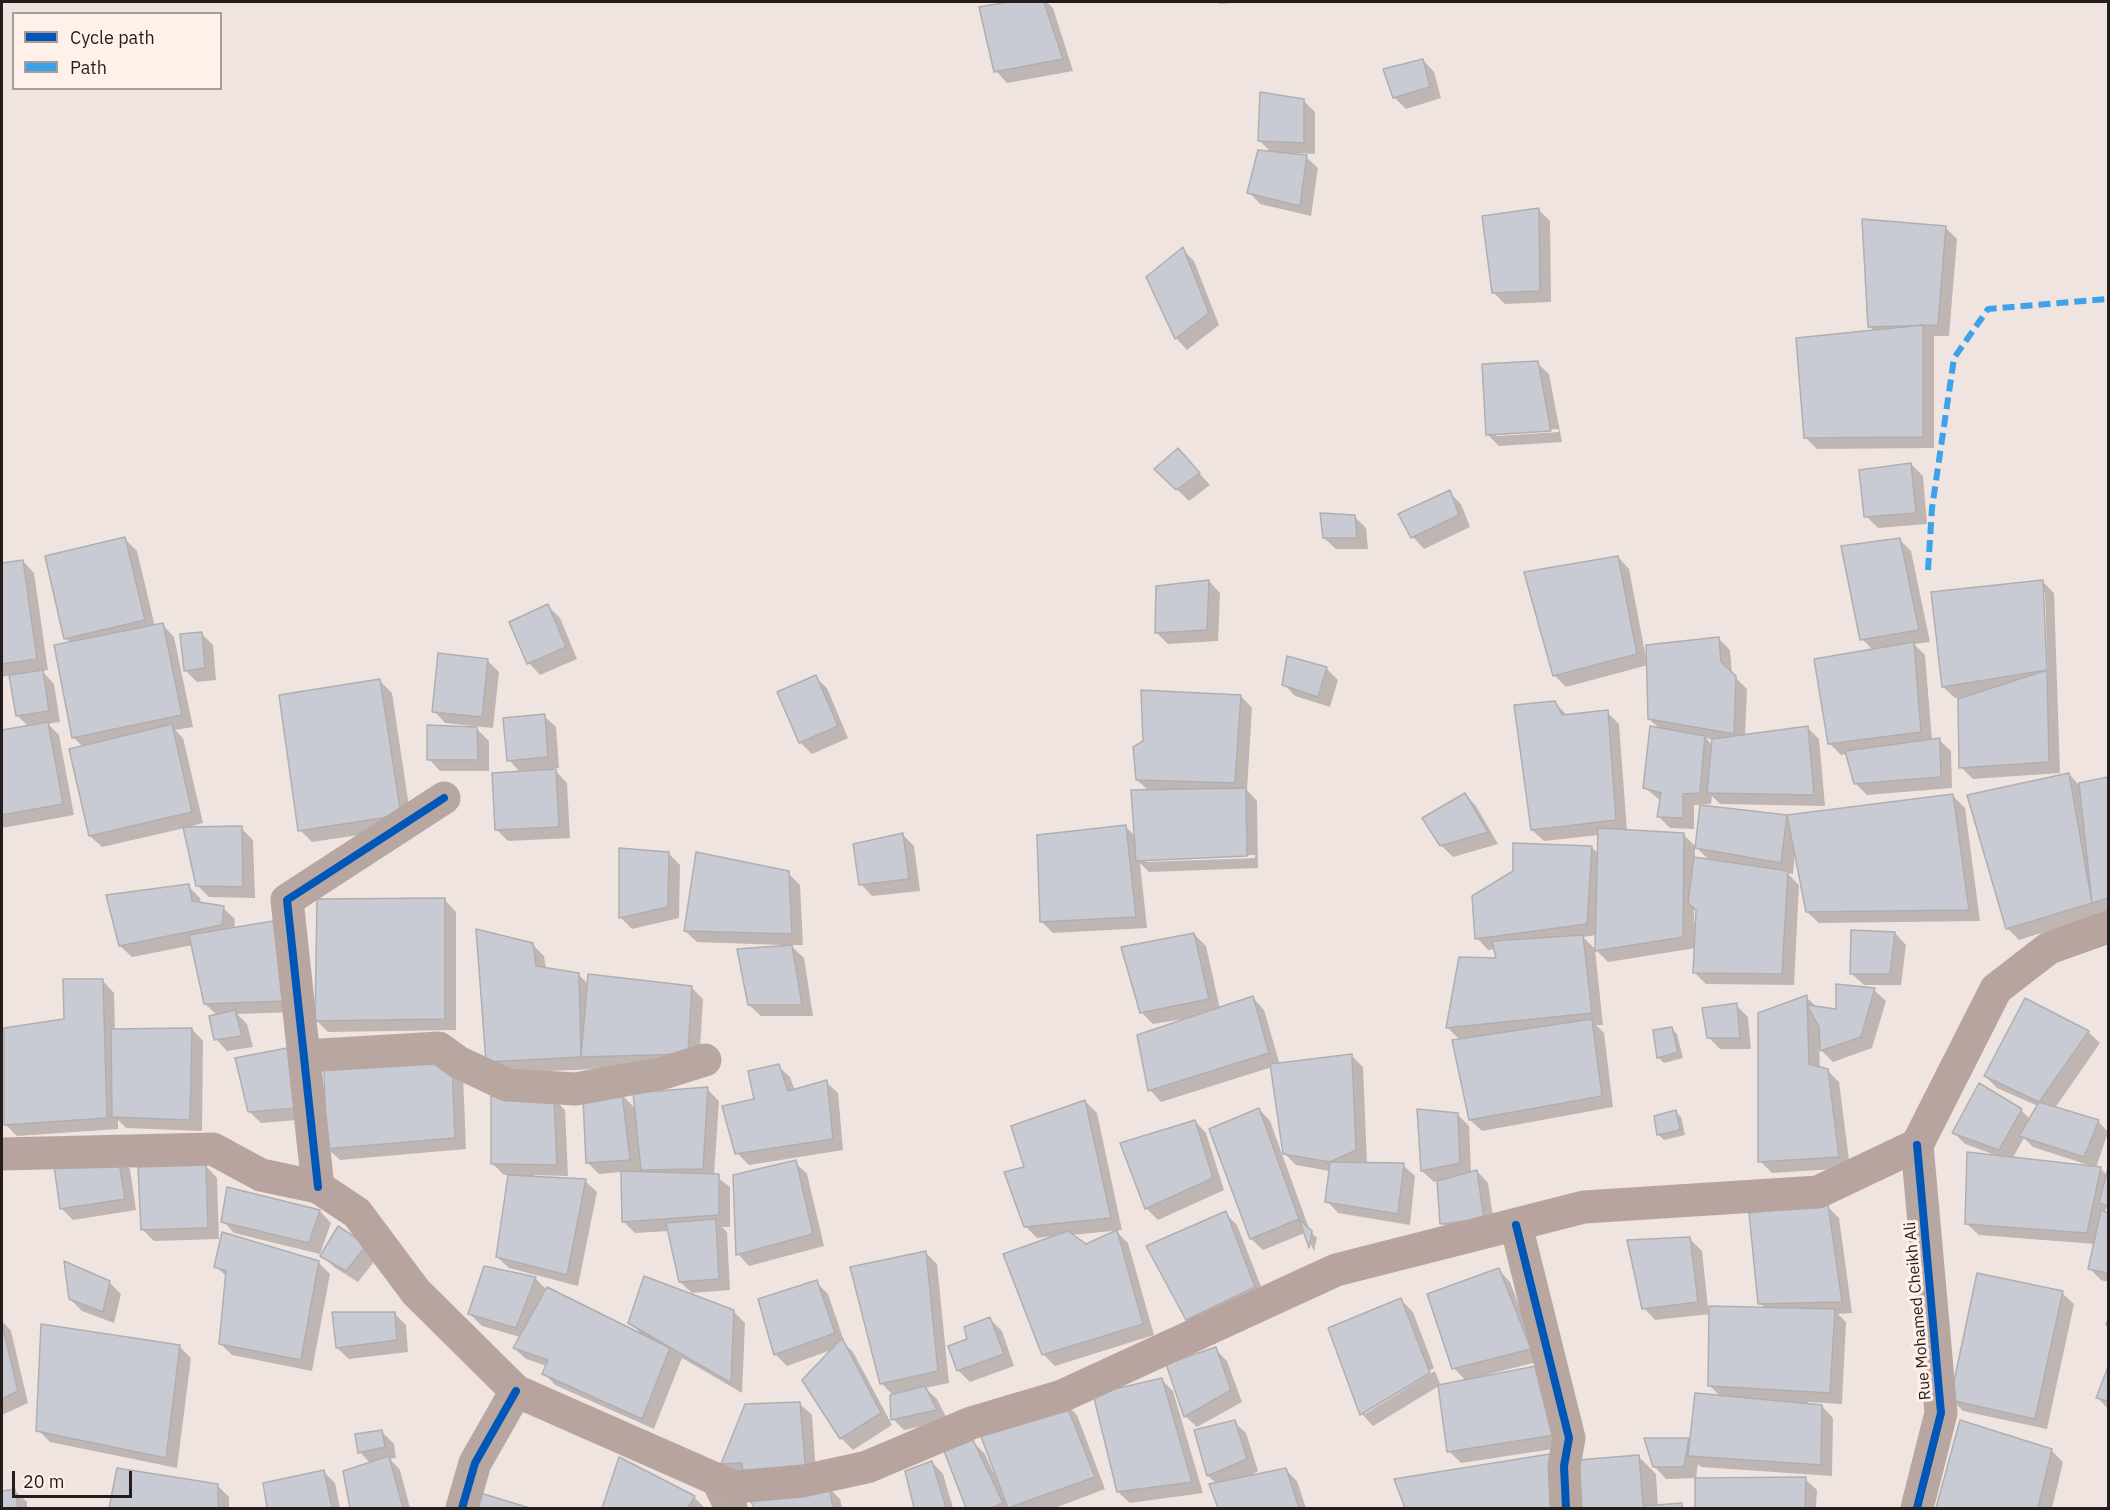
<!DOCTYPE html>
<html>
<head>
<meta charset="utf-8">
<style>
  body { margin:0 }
  #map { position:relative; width:2110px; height:1510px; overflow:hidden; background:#efe4e0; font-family:"IBM Plex Sans",sans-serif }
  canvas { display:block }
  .frame { position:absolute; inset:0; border:3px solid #241d1b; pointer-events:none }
  .legend { position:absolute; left:12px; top:12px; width:210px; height:78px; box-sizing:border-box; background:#fff0ea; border:2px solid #a79c97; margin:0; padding:8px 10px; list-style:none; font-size:18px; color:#241d1b }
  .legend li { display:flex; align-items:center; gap:12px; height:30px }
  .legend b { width:30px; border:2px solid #a79c97 }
  .scale { position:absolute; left:12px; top:1471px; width:120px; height:27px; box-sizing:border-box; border:3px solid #241d1b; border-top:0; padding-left:8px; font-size:18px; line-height:21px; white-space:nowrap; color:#241d1b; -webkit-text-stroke:4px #fff0ea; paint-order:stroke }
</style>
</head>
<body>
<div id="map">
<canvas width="2110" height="1510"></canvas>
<div class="frame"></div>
<ul class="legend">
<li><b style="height:8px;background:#0057b8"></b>Cycle path</li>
<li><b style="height:8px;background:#3ea2ea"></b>Path</li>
</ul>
<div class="scale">20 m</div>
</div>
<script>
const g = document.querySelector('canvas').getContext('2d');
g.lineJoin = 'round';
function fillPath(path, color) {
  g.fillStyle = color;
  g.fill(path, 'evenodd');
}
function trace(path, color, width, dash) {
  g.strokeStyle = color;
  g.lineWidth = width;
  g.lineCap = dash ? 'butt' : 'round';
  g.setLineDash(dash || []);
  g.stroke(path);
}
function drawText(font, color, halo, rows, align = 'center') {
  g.font = font + ' "IBM Plex Sans",sans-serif';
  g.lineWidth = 6;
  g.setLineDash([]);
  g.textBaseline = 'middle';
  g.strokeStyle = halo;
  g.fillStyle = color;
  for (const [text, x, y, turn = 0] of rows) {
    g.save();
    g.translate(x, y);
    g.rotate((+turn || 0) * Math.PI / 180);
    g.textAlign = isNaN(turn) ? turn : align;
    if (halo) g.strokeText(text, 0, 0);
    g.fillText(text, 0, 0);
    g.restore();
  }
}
fillPath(new Path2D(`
  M1015 2H1047L1053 8 1073 71 1007 83 996 71 981 8Z
  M1218 2H1249L1220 4Z
  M1423 60 1434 72 1441 98 1406 109 1394 97Z
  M1303 100 1315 112V154L1297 153V156L1306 157 1318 168 1311 216 1260 204 1249 192 1272 153 1259 140Z
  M1539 210 1550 221 1551 302 1505 304 1493 292Z
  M1946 228 1957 239 1949 336H1934V448L1817 449 1805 437 1875 332 1869 326Z
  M1182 249 1194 261 1219 325 1187 350 1176 338 1147 278Z
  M1537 363 1549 374 1562 442 1499 446 1487 434ZM1558 429 1559 432 1496 436V432Z
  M1189 462 1210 485 1189 501 1156 469Z
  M1911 464 1923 476 1927 524 1878 528 1866 516Z
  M1449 492 1461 504 1470 527 1424 549 1413 537 1400 515Z
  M1354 516 1366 528 1368 549H1336L1324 538Z
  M125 539 137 551 155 627 163 625 174 637 193 727 175 730 183 738 203 823 188 827 241 828 253 840 255 898 209 897 197 885 185 828 102 847 90 836 83 747 73 737 71 643 65 638Z
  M1900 540 1911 551 1930 642 1914 644 1925 655 1932 741 1939 740 1951 751 1952 788 1867 795 1855 783 1847 754 1841 755 1829 743 1873 650 1862 639Z
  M1618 557 1629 569 1646 658 1718 638 1730 650 1732 674 1747 689 1745 736 1808 728 1819 739 1825 806 1720 804 1712 796 1711 804 1694 805V829L1670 828 1659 817 1661 801 1645 788 1660 729 1649 719 1648 665 1566 687 1554 675ZM1706 738 1714 740 1713 746Z
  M23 561 34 573 48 670 42 671 54 684 60 722 48 724 59 735 74 815 2 828V732L29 727 17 715 11 675 2 677V564Z
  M1209 581 1220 593 1218 641 1168 644 1156 632Z
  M2042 581 2054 593 2060 773 1973 779 1961 767 1959 698H1955L1943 687 1933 593ZM2042 592H2045L2048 682H2045Z
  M548 606 560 618 577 659 540 675 529 663Z
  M201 633 213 645 216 680 197 682 185 670Z
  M487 660 499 672 493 728 445 723 434 711Z
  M1326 668 1338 680 1330 707 1295 696 1284 684Z
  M815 677 827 688 848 738 812 754 800 742Z
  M380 681 392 693 412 827 312 842 300 830Z
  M1241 696 1252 708 1247 790 1257 801 1258 868 1149 872 1140 863 1147 928 1053 933 1042 922 1126 827 1136 837 1149 791 1137 780ZM1255 855V858L1146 862V859Z
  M1555 703 1567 715 1607 712 1619 724 1627 831 1683 834 1696 847 1701 807 1787 816 1953 796 1965 808 1980 921 1819 923 1807 912 1795 853 1793 874 1787 873 1799 885 1794 985 1706 984 1695 973 1696 948 1608 962 1595 949 1603 1025H1596L1604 1033 1613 1107 1482 1131 1470 1120 1460 1040 1448 1028 1461 959 1498 960 1495 949 1488 950 1477 938 1514 872 1591 847 1599 854V835L1544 841 1532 830ZM1695 846 1710 861 1695 859ZM1694 907 1697 910V922H1694ZM1597 935 1596 950 1583 937Z
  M544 716 556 727 559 768H553L567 783 570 838 508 841 496 829 521 773 509 760Z
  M477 729 489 741V771H440L429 759Z
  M2069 774 2079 785 2108 779V912L2019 940 2008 929 1969 796Z
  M1465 794 1476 806 1498 844 1453 857 1441 845Z
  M903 835 914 846 920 891 872 896 861 884Z
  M668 853 680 865 679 918 632 929 620 917Z
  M788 873 800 885 803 945H790L804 958 813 1016H761L749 1005 782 945 697 942 685 931Z
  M188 886 200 898 201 904 223 908 235 919 234 929 296 1012 237 1014 247 1024 253 1047 227 1051 216 1039 218 1016 205 1004 193 945 132 957 120 946Z
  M445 900 456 912V1030L328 1032 317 1021Z
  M1895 933 1906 945 1901 985H1864L1852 974Z
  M1194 934 1206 946 1220 1009 1253 998 1264 1010 1280 1065 1351 1055 1363 1067 1367 1164 1403 1165 1415 1176 1410 1225 1338 1213 1327 1201 1330 1171 1296 1165 1284 1153 1272 1067 1161 1102 1150 1090 1196 1017 1153 1024 1141 1012Z
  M532 944 544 956 546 969 578 974 589 985 691 987 703 999 699 1065 499 1073 487 1061Z
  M103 981 114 993 115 1031 192 1029 203 1041 202 1131 126 1128 118 1120V1129L17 1136 5 1124 66 1021Z
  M1874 990 1886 1001 1872 1048 1833 1062 1819 1048 1820 1068 1827 1070 1839 1082 1850 1168 1772 1173 1760 1161 1806 997 1818 1008 1837 1010Z
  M1736 1005 1748 1017 1751 1049H1720L1709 1038Z
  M1672 1029 1677 1034 1683 1058 1664 1063 1658 1057Z
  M2088 1032 2100 1043 2055 1108 2098 1121 2108 1132 2096 1168 2101 1169 2108 1176V1174V1210L2106 1208 2105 1213 2108 1214V1282L2101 1280 2089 1268 2095 1244 1979 1235 1967 1224 1998 1156 1965 1144 1954 1133 2021 1110 2031 1120 2038 1106 1997 1088 1985 1076ZM2024 1138 2033 1147 2091 1166 2012 1159Z
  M287 1050 309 1119 261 1123 249 1111Z
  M778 1066 790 1077 795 1091 826 1082 838 1093 843 1150 749 1165 737 1153 756 1100Z
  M326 1068 463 1074 466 1149 340 1160 328 1149Z
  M707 1089 719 1101 714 1175 730 1187V1227H722L727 1232 730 1290 692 1293 680 1282 670 1231 635 1233 623 1221 622 1172 599 1174 588 1163 622 1095 636 1109Z
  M553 1098 565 1110 568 1176 534 1175V1178L585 1181 597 1192 578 1286 509 1268 497 1257 509 1175H504L492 1163Z
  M1085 1101 1097 1113 1122 1230 1071 1235 1086 1246 1117 1232 1128 1243 1154 1335 1055 1366 1043 1354 1054 1236 1037 1238 1025 1226 1026 1168Z
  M1259 1109 1270 1121 1310 1231 1317 1238 1314 1251 1305 1233 1263 1250 1251 1239Z
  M1676 1112 1681 1117 1685 1135 1664 1140 1659 1135Z
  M1457 1114 1469 1126 1471 1173 1477 1171 1488 1183 1495 1230 1453 1235 1442 1223 1438 1181 1434 1182 1422 1171Z
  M1195 1121 1206 1133 1224 1190 1158 1220 1146 1208Z
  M118 1157 130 1169 136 1210 73 1220 61 1208Z
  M795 1162 807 1174 824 1246 749 1266 738 1254Z
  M206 1166 217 1178 219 1239 154 1241 142 1229Z
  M228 1189 320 1211 331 1223 320 1254 234 1233 223 1221Z
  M1827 1206 1839 1218 1852 1313 1838 1314 1846 1322 1842 1404 1808 1402V1405L1822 1406 1833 1418 1832 1476 1701 1467 1698 1464 1696 1478 1666 1479 1655 1467 1646 1440H1690L1721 1397 1709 1385 1710 1314 1655 1320 1644 1308 1690 1239 1702 1251 1708 1308 1766 1309 1760 1303Z
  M1225 1213 1237 1225 1266 1299 1198 1331 1187 1319Z
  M339 1228 377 1258 358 1282 334 1267 322 1256Z
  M926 1253 937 1264 949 1383 925 1388 937 1399 948 1421 904 1430 893 1419 894 1396 881 1383Z
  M318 1262 330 1274 312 1371 232 1355 220 1343 227 1277 216 1266Z
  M1499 1270 1510 1282 1541 1361 1489 1374 1490 1376 1566 1447 1461 1463 1449 1451 1439 1386 1373 1426 1362 1414 1330 1329 1401 1300 1413 1312 1434 1368 1365 1410V1414L1435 1371 1441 1386 1466 1381 1454 1368Z
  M535 1278 547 1290 644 1336 630 1323 733 1311 745 1323 742 1393 682 1358 654 1429 555 1385 544 1373 547 1366 526 1359 514 1348 520 1337 482 1326 470 1314Z
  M109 1282 121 1294 114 1323 82 1311 70 1299Z
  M816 1282 828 1294 845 1344 853 1352 892 1425 853 1450 841 1438 804 1380 834 1349 787 1366 775 1354Z
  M2062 1293 2074 1304 2047 1429 1963 1411 1952 1400Z
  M394 1313 406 1325 408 1352 349 1359 337 1348Z
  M2108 1318V1328L2105 1324Z
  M990 1319 1002 1331 1014 1366 970 1382 958 1370 969 1340Z
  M2 1321 11 1331 28 1403 2 1415Z
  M180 1347 191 1358 177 1468 50 1442 38 1430Z
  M1215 1349 1227 1361 1242 1402 1197 1427 1185 1416Z
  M2108 1371V1409L2097 1397Z
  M1161 1379 1173 1391 1203 1493 1130 1503 1118 1492Z
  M1065 1403 1077 1415 1105 1489 1055 1508H968L946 1452 973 1442 985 1454 993 1472Z
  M800 1404 812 1415 817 1489 828 1487 840 1499 842 1508H755L750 1496 723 1464Z
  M1234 1422 1246 1433 1258 1471 1246 1478 1285 1469 1297 1481 1306 1508H1220L1211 1485 1217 1484 1208 1476 1196 1431Z
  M1961 1422 2052 1451 2063 1462 2052 1508H1937Z
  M382 1432 394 1444 396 1458 390 1459 400 1470 410 1508H352L345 1472 371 1464 360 1452Z
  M1639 1457 1656 1474 1658 1507 1681 1505 1685 1508H1582Z
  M620 1460 694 1497 705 1508H603Z
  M932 1462 943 1474 953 1508H916L907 1472Z
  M118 1470 217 1485 229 1497V1508H110Z
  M323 1471 335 1483 340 1508H268L264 1484Z
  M1697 1479H1805L1817 1490 1816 1508H1697Z
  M1396 1480 1567 1508H1407Z
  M15 1491 27 1502V1508H2V1493Z
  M468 1491 525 1508H466Z`), '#0003');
const building = new Path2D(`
  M1008 2H1044L1063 59 994 72 979 7Z
  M1423 59 1430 87 1393 98 1383 69Z
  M1260 92 1304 99V143L1258 141Z
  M1258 150 1307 155 1300 206 1247 193Z
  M1539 208 1540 291 1492 293 1482 216Z
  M1862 219 1946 226 1938 325 1868 327Z
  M1183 247 1209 313 1175 339 1146 277Z
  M1923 325V437L1804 438 1796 338Z
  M1538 361 1551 431 1486 435 1482 364Z
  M1178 448 1200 473 1176 490 1154 469Z
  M1911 463 1916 513 1864 517 1859 470Z
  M1450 490 1459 515 1411 538 1398 514Z
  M1320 513 1355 515 1357 538H1323Z
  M125 537 145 620 64 639 45 556Z
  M1900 538 1919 630 1860 640 1841 546Z
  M1618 556 1637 654 1553 676 1524 572Z
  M23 560 37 659 2 664V563Z
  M1209 580 1207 630 1155 633 1156 586Z
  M2043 580 2047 670 1942 687 1931 592Z
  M548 604 566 647 527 664 509 622Z
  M163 623 182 715 72 738 54 645Z
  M202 632 205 668 184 671 180 634Z
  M1719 637 1721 662 1736 676 1734 734 1648 719 1646 645Z
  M1914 642 1921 732 1828 744 1814 659Z
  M438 653 488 659 482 717 432 712Z
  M1287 656 1327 667 1318 697 1282 685Z
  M43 670 49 711 16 716 9 675Z
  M2047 670 2049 762 1959 768 1958 699Z
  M816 675 838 726 799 743 777 692Z
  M380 679 401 815 298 831 279 695Z
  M1141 690 1241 695 1235 783 1136 780 1133 747 1143 741Z
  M1555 701 1562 715 1608 710 1616 820 1531 830 1514 705Z
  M545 714 548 757 507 761 503 718Z
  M48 722 63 804 2 815V730Z
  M172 724 192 812 89 836 69 749Z
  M427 725 477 727 478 760H427Z
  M1650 726 1705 736 1700 793 1683 794V818L1657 817 1661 793 1643 788Z
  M1808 726 1814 795 1707 793 1712 739Z
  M1940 738 1941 777 1854 784 1845 751Z
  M556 769 559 827 495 830 492 773Z
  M2069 773 2092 903 2006 929 1967 795Z
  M2108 777V898L2092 903 2079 783Z
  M1246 788 1247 856 1136 861 1131 790Z
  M1465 793 1488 832 1440 846 1422 818Z
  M1953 794 1969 910 1806 912 1787 815Z
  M1700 805 1787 815 1781 863 1695 848Z
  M1126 825 1136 917 1040 922 1037 835Z
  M242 826 243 887 196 886 183 827Z
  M1598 828 1684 833 1683 937 1595 951Z
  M903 833 909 879 859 885 853 844Z
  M1513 843 1592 846 1587 924 1475 939 1472 896 1513 871Z
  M619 848 669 852 668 907 619 918Z
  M696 852 789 871 792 934 684 931Z
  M1694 857 1788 871 1782 974 1693 973 1696 910 1688 903Z
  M189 884 192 901 224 906 222 925 119 946 106 895Z
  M445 898V1019L315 1021 317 899Z
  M273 921 285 1001 204 1004 189 935Z
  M476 929 533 943 536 966 579 973 581 1057 486 1062Z
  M1851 930 1895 932 1890 974H1850Z
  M1194 933 1209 999 1140 1013 1121 947Z
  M1583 935 1592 1013 1446 1028 1459 957 1496 958 1492 941Z
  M792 945 802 1005H748L737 949Z
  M588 974 692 986 688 1054 581 1057Z
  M63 979H103L107 1118 4 1125V1028L64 1019Z
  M1836 984 1875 988 1861 1037 1820 1051 1819 1027 1807 1005 1836 1009Z
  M1807 995 1809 1064 1828 1069 1839 1157 1758 1162V1013Z
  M1253 996 1269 1053 1148 1091 1137 1035Z
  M2025 998 2089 1031 2039 1102 1984 1076Z
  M1737 1003 1740 1038H1707L1702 1008Z
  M235 1010 242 1036 214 1040 209 1016Z
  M1592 1019 1602 1096 1469 1120 1452 1040Z
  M1672 1027 1678 1052 1657 1058 1653 1030Z
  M192 1028 190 1120 112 1117 111 1029Z
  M287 1048 298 1108 248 1112 235 1058Z
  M1352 1054 1356 1150 1330 1162 1283 1154 1270 1064Z
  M452 1061 455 1138 326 1149 324 1066Z
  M779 1064 788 1091 827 1080 833 1139 735 1154 722 1106 754 1099 748 1071Z
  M1979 1083 2022 1109 1999 1150 1952 1133Z
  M708 1087 703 1169 641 1170 633 1093Z
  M622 1093 630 1160 586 1163 583 1099Z
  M491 1096 554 1097 557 1165 491 1164Z
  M1085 1100 1111 1218 1024 1227 1004 1172 1024 1167 1011 1126Z
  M2039 1102 2099 1120 2084 1157 2019 1136Z
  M1259 1108 1299 1219 1250 1239 1209 1129Z
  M1417 1109 1458 1113 1460 1163 1421 1171Z
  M1676 1110 1680 1130 1657 1135 1654 1116Z
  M1195 1120 1213 1178 1145 1209 1120 1143Z
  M1967 1152 2101 1167 2087 1233 1965 1224Z
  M118 1156 125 1199 60 1209 54 1166Z
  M796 1160 813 1234 736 1255 733 1175Z
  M1330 1162 1404 1163 1398 1214 1325 1202Z
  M206 1165 208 1228 141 1230 138 1167Z
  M2108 1168V1206L2099 1203Z
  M1477 1170 1484 1219 1440 1224 1437 1181Z
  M621 1171 719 1174V1215L622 1222Z
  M508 1175 586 1179 567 1275 496 1257Z
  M227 1187 320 1210 309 1243 221 1222Z
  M1828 1204 1842 1302 1758 1304 1749 1213Z
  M2101 1210 2108 1213V1273L2088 1269Z
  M1226 1211 1255 1287 1186 1320 1146 1246Z
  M716 1219 719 1279 679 1282 666 1223Z
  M1299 1219 1312 1231 1309 1248Z
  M338 1226 367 1245 346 1271 320 1256Z
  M1117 1230 1143 1324 1042 1355 1003 1254 1068 1231 1086 1244Z
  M222 1232 319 1261 301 1360 219 1344 226 1271 214 1267Z
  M1690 1237 1698 1302 1642 1309 1627 1240Z
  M926 1251 938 1371 880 1384 850 1267Z
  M64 1261 110 1281 103 1312 69 1299Z
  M484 1266 536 1277 516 1328 468 1314Z
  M1499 1268 1531 1349 1452 1369 1427 1294Z
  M1977 1273 2063 1291 2035 1419 1950 1400Z
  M644 1276 734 1310 731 1383 628 1323Z
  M817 1280 835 1333 774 1355 758 1299Z
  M547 1287 670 1348 642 1419 542 1374 548 1360 513 1348Z
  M1401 1298 1430 1373 1360 1415 1328 1328Z
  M1709 1306 1835 1309 1830 1393 1708 1386Z
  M332 1312H395L397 1340 336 1348Z
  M990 1317 1004 1354 957 1371 948 1346 967 1339 964 1327Z
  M2 1324 18 1391 2 1399Z
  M41 1324 180 1345 166 1458 36 1431Z
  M842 1338 881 1413 840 1439 802 1380Z
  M1216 1347 1231 1390 1184 1417 1166 1364Z
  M1536 1366 1555 1435 1447 1452 1438 1385Z
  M2108 1367V1401L2096 1398Z
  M1162 1378 1192 1482 1117 1492 1093 1394Z
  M925 1386 937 1410 891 1420 890 1395Z
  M1695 1393 1822 1405 1821 1465 1688 1456Z
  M1065 1401 1095 1477 1008 1508 980 1434Z
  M800 1402 806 1475 744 1480 742 1463 721 1464 745 1404Z
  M1235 1420 1247 1459 1207 1476 1194 1430Z
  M1960 1420 2052 1449 2038 1508H1936Z
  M382 1430 385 1447 358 1453 355 1434Z
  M1644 1438H1689L1684 1467H1653Z
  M973 1440 1003 1503 991 1508H966L944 1451Z
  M1562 1452 1554 1508H1405L1394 1479Z
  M1639 1455 1643 1506 1682 1503V1508H1580L1577 1460Z
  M389 1456 403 1508H350L343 1471Z
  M619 1457 695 1496 688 1508H602Z
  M932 1461 946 1508H914L905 1471Z
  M117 1468 218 1484V1508H109Z
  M1286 1468 1299 1508H1218L1209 1484Z
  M324 1470 332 1508H267L263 1483Z
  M1806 1477 1805 1508H1695V1478Z
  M829 1486 833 1508H754L748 1495Z
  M15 1489 18 1508H2V1491Z
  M467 1489 530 1508H464Z`);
fillPath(building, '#c8cbd4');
trace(building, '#b1aeaf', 1.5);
trace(new Path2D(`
  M304 1056 439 1048 458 1062 507 1085 576 1089 663 1073 705 1060
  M1917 1145 1941 1413 1917 1508
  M318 1187 287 900 444 798
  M1516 1225 1569 1438 1564 1466 1566 1508
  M717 1479 731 1508
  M462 1508 475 1463 516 1391`), '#b8a7a0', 33);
trace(new Path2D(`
  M2 1154 213 1149 261 1175 318 1187 357 1213 416 1292 516 1391 734 1487 803 1481 867 1467 971 1423 1062 1396 1336 1270 1584 1207 1818 1192 1917 1145 1996 989 2049 948 2108 927`), '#b8a49e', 33);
trace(new Path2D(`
  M1928 570 1932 508 1954 358 1988 309 2108 299`), '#3ea2ea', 6, [12, 6]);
trace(new Path2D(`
  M1917 1145 1941 1413 1917 1508
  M318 1187 287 900 444 798
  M1516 1225 1569 1438 1564 1466 1566 1508
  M462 1508 475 1463 516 1391`), '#0057b8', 8);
drawText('16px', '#241d1b', '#fff0ea', [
  ["Rue Mohamed Cheikh Ali",1918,1311,-95]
]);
</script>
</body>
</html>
